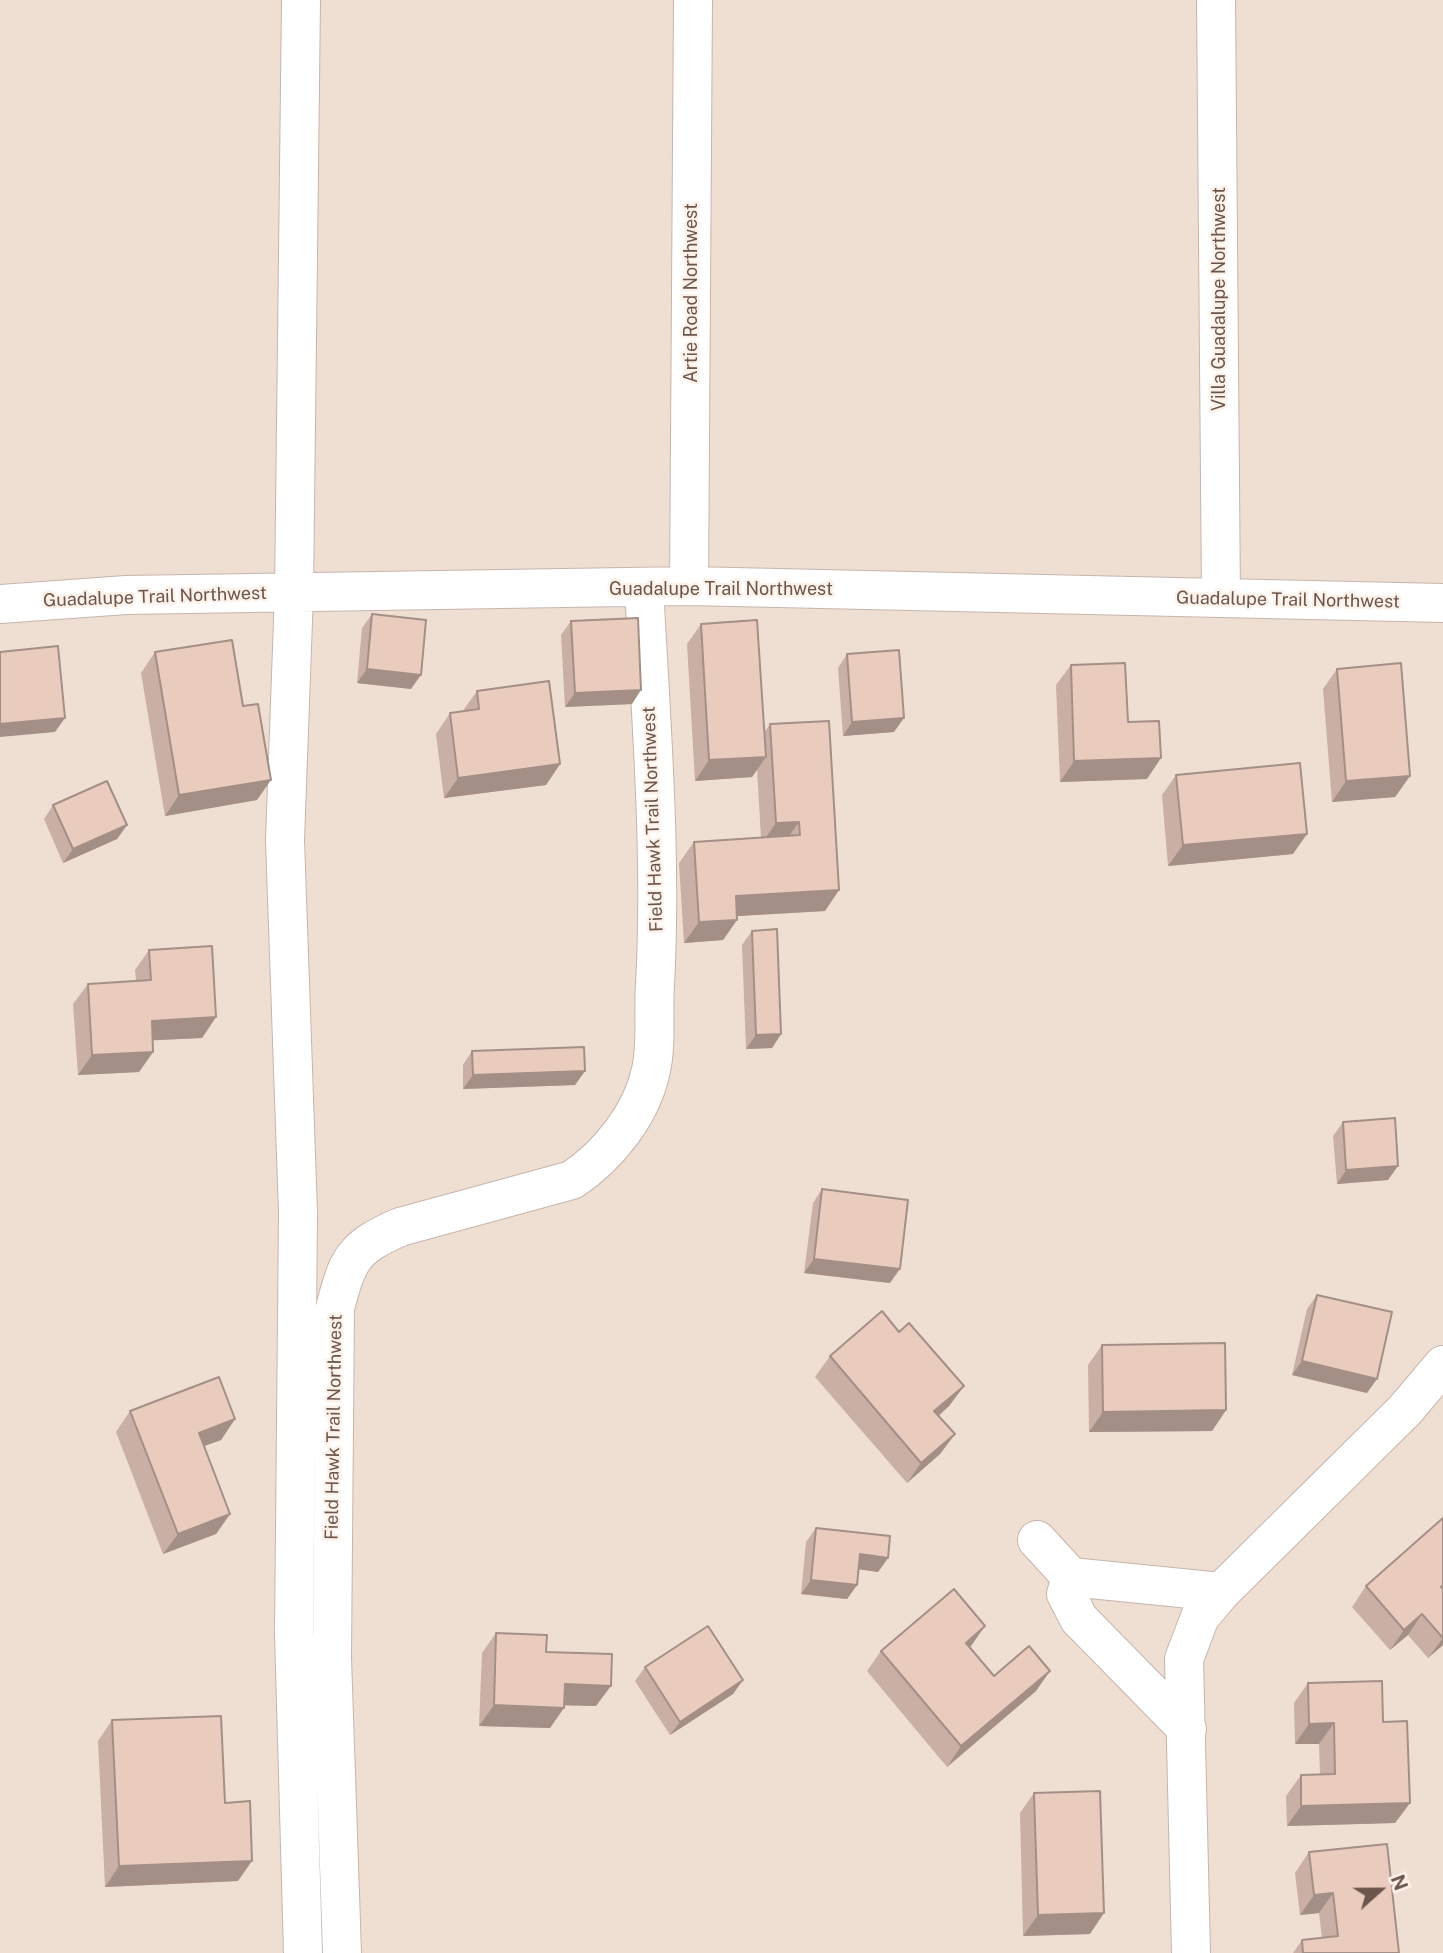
<!DOCTYPE html>
<html>
<head>
<meta charset="utf-8">
<style>
  body { margin:0 }
  #map { position:relative; width:1443px; height:1953px; overflow:hidden; background:#f8eee3; font-family:"Public Sans",sans-serif }
  canvas { display:block }
  .north { position:absolute; left:1345px; top:1855px; width:70px; height:70px; -webkit-text-stroke:5px #fcf2e9; paint-order:stroke; rotate:69deg; font-size:19px; font-weight:700; line-height:28px; text-align:center; color:#6c554d }
  .north::after { content:''; display:block; margin:auto; width:24px; height:32px; background:#6c554d; clip-path:polygon(50% 0,100% 100%,50% 72%,0 100%) }
</style>
</head>
<body>
<div id="map">
<canvas width="1443" height="1953"></canvas>
<div class="north">N</div>
</div>
<script>
const g = document.querySelector('canvas').getContext('2d');
g.lineJoin = 'round';
function fillPath(path, color) {
  g.fillStyle = color;
  g.fill(path, 'evenodd');
}
function trace(path, color, width, dash) {
  g.strokeStyle = color;
  g.lineWidth = width;
  g.lineCap = dash ? 'butt' : 'round';
  g.setLineDash(dash || []);
  g.stroke(path);
}
function drawText(font, color, halo, rows, align = 'center') {
  g.font = font + ' "Public Sans",sans-serif';
  g.lineWidth = 5;
  g.setLineDash([]);
  g.textBaseline = 'middle';
  g.strokeStyle = halo;
  g.fillStyle = color;
  for (const [text, x, y, turn = 0] of rows) {
    g.save();
    g.translate(x, y);
    g.rotate((+turn || 0) * Math.PI / 180);
    g.textAlign = isNaN(turn) ? turn : align;
    if (halo) g.strokeText(text, 0, 0);
    g.fillText(text, 0, 0);
    g.restore();
  }
}
fillPath(new Path2D(`
  M0 0H1443V1953H0Z`), '#efdfd3');
const minor = new Path2D(`
  M301 0 294 593 285 840 298 1213 294 1633 303 1953
  M1216 0 1221 598
  M689 586 693 0
  M0 604 126 595 689 586 1443 603
  M1037 1540 1071 1577 1221 1592
  M1071 1577 1066 1594 1079 1619 1187 1729
  M342 1953 332 1658 335 1308C348 1259 352 1248 400 1227L572 1180C608 1156 642 1114 651 1070 657 1044 653 1012 655 985 662 853 651 720 644 587
  M1191 1953 1184 1659 1200 1617 1221 1592 1405 1410 1443 1365`);
trace(minor, '#c7b5ac', 40);
trace(minor, '#fff', 38);
fillPath(new Path2D(`
  M372 614 411 689 357 683 362 628Z
  M571 621 632 704 565 707 561 635Z
  M701 624 764 733 770 724 839 890 825 911 737 916V920L723 940 684 943 679 863 694 842 761 838 757 769 752 777 695 781 687 644Z
  M155 652 257 800 165 816 141 673Z
  M847 654 894 732 843 736 838 668Z
  M1071 665 1128 722 1147 779 1060 782 1056 685Z
  M1337 669 1410 776 1395 797 1332 802 1323 689Z
  M477 691 560 764 546 785 444 798 436 734 450 713 462 712Z
  M1176 775 1293 854 1168 866 1162 795Z
  M53 805 127 825 117 839 63 863 44 819Z
  M752 931 781 1034 772 1048 746 1049 742 945Z
  M149 950 216 1017 202 1038 153 1040V1052L139 1072 78 1075 73 1004 88 984 136 981 135 970Z
  M472 1051 585 1071 575 1085 463 1089V1065Z
  M1343 1122 1388 1180 1337 1184 1333 1136Z
  M822 1189 890 1283 804 1273 813 1203Z
  M1317 1295 1367 1393 1292 1375 1307 1309Z
  M899 1332 964 1386 949 1406 939 1416 955 1434 940 1454 907 1483 815 1377 830 1356Z
  M1102 1345 1226 1410 1212 1431 1089 1432 1088 1365Z
  M130 1411 235 1419 221 1440 204 1446 230 1514 216 1534 163 1554 116 1432Z
  M1443 1518V1645L1428 1658 1408 1635 1390 1650 1352 1607 1366 1586Z
  M816 1528 888 1558 878 1572 858 1569 857 1585 847 1599 801 1594 806 1542Z
  M496 1633 546 1652 596 1706 564 1705 550 1728 479 1726 482 1653Z
  M970 1647 994 1676 1036 1691 947 1767 867 1671 881 1651Z
  M645 1667 743 1680 733 1694 670 1735 635 1681Z
  M1308 1683 1383 1722 1410 1803 1395 1823 1287 1826 1286 1796 1301 1775H1320L1319 1744H1295L1294 1703Z
  M112 1720 225 1803 238 1881 105 1887 98 1741Z
  M1034 1793 1090 1934 1023 1936 1020 1813Z
  M1309 1852 1399 1953H1293L1302 1940 1322 1938 1319 1913 1300 1915 1295 1873Z`), '#c9afa4');
fillPath(new Path2D(`
  M367 669 421 675 411 689 357 683Z
  M641 690 632 704 565 707 575 693Z
  M65 718 55 732 0 737V724Z
  M904 718 894 732 843 736 852 722Z
  M766 757 752 777 695 781 709 760Z
  M1161 758 1147 779 1060 782 1074 761Z
  M560 764 546 785 444 798 458 778Z
  M1410 776 1395 797 1332 802 1346 781Z
  M271 780 257 800 165 816 179 795Z
  M799 822 785 842 762 843 776 823Z
  M127 825 117 839 63 863 73 849Z
  M1307 834 1293 854 1168 866 1183 845Z
  M839 890 825 911 721 917 736 896Z
  M737 920 723 940 684 943 699 922Z
  M216 1017 202 1038 138 1041 152 1021Z
  M781 1034 772 1048 746 1049 756 1035Z
  M153 1052 139 1072 78 1075 92 1055Z
  M585 1071 575 1085 463 1089 473 1075Z
  M1398 1166 1388 1180 1337 1184 1346 1170Z
  M814 1259 900 1269 890 1283 804 1273Z
  M1302 1361 1377 1379 1367 1393 1292 1375Z
  M964 1386 949 1406 920 1431 934 1411Z
  M1226 1410 1212 1431 1089 1432 1103 1412Z
  M235 1419 221 1440 185 1453 199 1433Z
  M955 1434 940 1454 907 1483 921 1463Z
  M230 1514 216 1534 163 1554 178 1534Z
  M860 1554 888 1558 878 1572 850 1568Z
  M811 1580 857 1585 847 1599 801 1594Z
  M1422 1614 1408 1635 1390 1650 1404 1630Z
  M985 1626 971 1646 952 1663 966 1643Z
  M1443 1638V1645L1428 1658Z
  M1050 1671 1036 1691 947 1767 961 1746Z
  M743 1680 733 1694 670 1735 680 1722Z
  M565 1684 611 1686 596 1706 550 1705Z
  M494 1705 564 1708 550 1728 479 1726Z
  M1334 1723 1319 1744H1295L1309 1724Z
  M1410 1803 1395 1823 1287 1826 1301 1806Z
  M252 1861 238 1881 105 1887 119 1866Z
  M1333 1893 1319 1913 1300 1915 1314 1895Z
  M1104 1913 1090 1934 1023 1936 1038 1915Z`), '#a48f86');
const building = new Path2D(`
  M372 614 426 620 421 675 367 669Z
  M638 618 641 690 575 693 571 621Z
  M757 620 766 757 709 760 701 624Z
  M232 640 243 706 258 704 271 780 179 795 155 652Z
  M58 646 65 718 0 724V652Z
  M899 650 904 718 852 722 847 654Z
  M1125 663 1128 722 1159 721 1161 758 1074 761 1071 665Z
  M1401 663 1410 776 1346 781 1337 669Z
  M549 681 560 764 458 778 450 713 479 709 477 691Z
  M829 721 839 890 736 896 737 920 699 922 694 842 800 835 799 822 776 823 770 724Z
  M1300 763 1307 834 1183 845 1176 775Z
  M107 781 127 825 73 849 53 805Z
  M777 929 781 1034 756 1035 752 931Z
  M212 946 216 1017 152 1021 153 1052 92 1055 88 984 151 980 149 950Z
  M584 1047 585 1071 473 1075 472 1051Z
  M1395 1118 1398 1166 1346 1170 1343 1122Z
  M822 1189 908 1200 900 1269 814 1259Z
  M1317 1295 1392 1312 1377 1379 1302 1361Z
  M882 1311 899 1332 909 1323 964 1386 934 1411 955 1434 921 1463 830 1356Z
  M1225 1343 1226 1410 1103 1412 1102 1345Z
  M219 1377 235 1419 199 1433 230 1514 178 1534 130 1411Z
  M1443 1518V1585L1441 1587 1443 1589V1638L1422 1614 1404 1630 1366 1586Z
  M816 1528 890 1536 888 1558 860 1554 857 1585 811 1580Z
  M954 1589 985 1626 966 1643 994 1676 1029 1646 1050 1671 961 1746 881 1651Z
  M708 1626 743 1680 680 1722 645 1667Z
  M496 1633 547 1635 546 1652 612 1654 611 1686 565 1684 564 1708 494 1705Z
  M1382 1681 1383 1722 1407 1721 1410 1803 1301 1806V1775L1335 1774 1334 1723 1309 1724 1308 1683Z
  M221 1716 225 1803 250 1801 252 1861 119 1866 112 1720Z
  M1100 1791 1104 1913 1038 1915 1034 1793Z
  M1387 1844 1399 1953H1303L1302 1940 1338 1936 1333 1893 1314 1895 1309 1852Z`);
fillPath(building, '#eaccbf');
trace(building, '#a48f86', 2);
drawText('18px', '#6c554d', '#fcf2e9', [
  ["Artie Road Northwest",691,293,-90],
  ["Villa Guadalupe Northwest",1219,299,-90],
  ["Guadalupe Trail Northwest",721,589],
  ["Guadalupe Trail Northwest",155,597,-2],
  ["Guadalupe Trail Northwest",1288,600,1],
  ["Field Hawk Trail Northwest",653,819,-92],
  ["Field Hawk Trail Northwest",334,1427,-89]
]);
</script>
</body>
</html>
